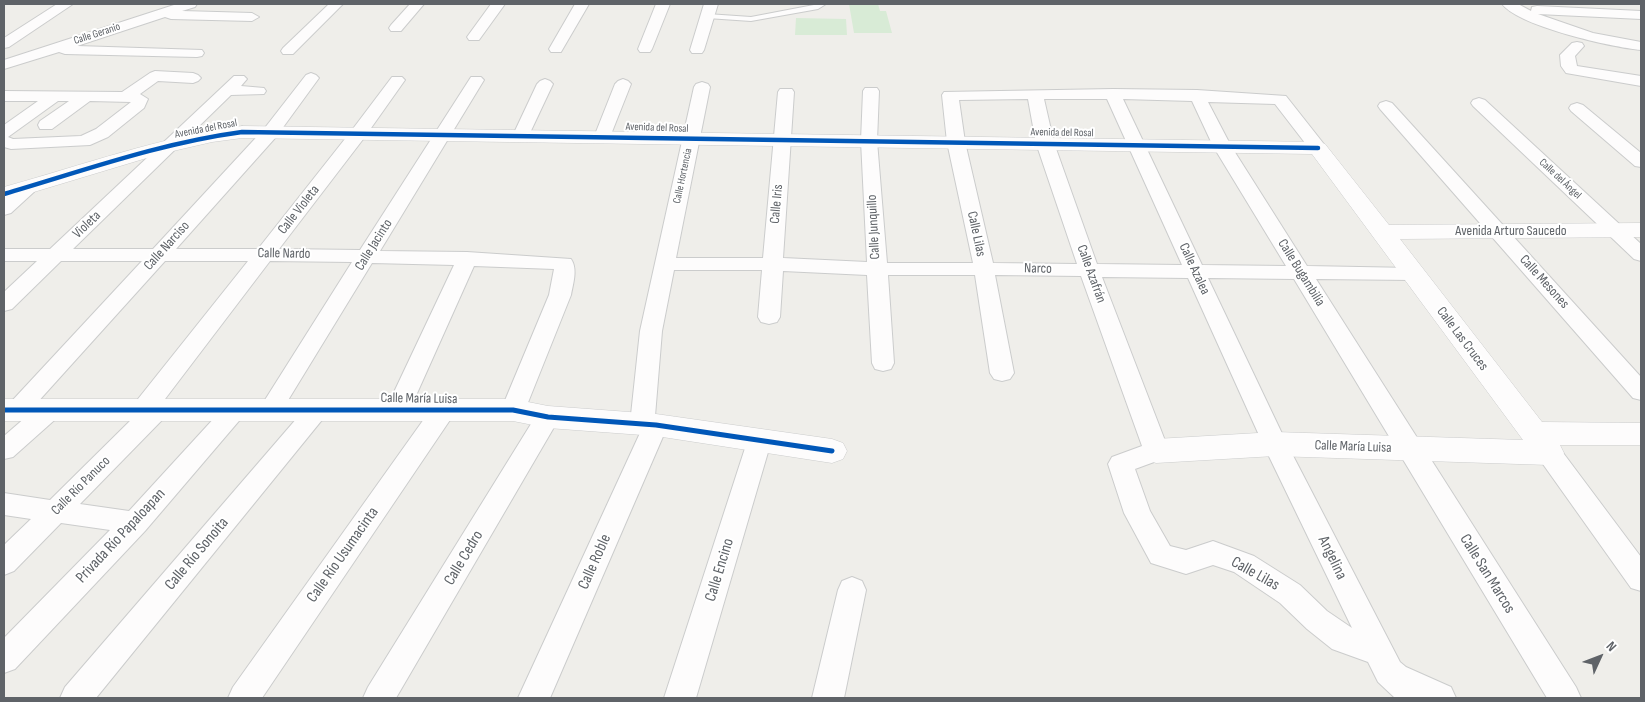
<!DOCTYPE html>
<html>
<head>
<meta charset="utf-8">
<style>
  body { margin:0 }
  #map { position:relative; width:1645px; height:702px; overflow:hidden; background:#efeeea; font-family:"Sofia Sans Condensed",sans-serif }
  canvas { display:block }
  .frame { position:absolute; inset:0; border:5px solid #5f6368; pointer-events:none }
  .north { position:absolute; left:1575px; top:632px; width:50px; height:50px; -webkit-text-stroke:4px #fff; paint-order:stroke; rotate:47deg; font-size:14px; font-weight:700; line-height:20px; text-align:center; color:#5f6368 }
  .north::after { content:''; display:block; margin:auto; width:18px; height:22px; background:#5f6368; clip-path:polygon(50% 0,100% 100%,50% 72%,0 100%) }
</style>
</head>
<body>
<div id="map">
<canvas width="1645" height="702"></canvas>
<div class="frame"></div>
<div class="north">N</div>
</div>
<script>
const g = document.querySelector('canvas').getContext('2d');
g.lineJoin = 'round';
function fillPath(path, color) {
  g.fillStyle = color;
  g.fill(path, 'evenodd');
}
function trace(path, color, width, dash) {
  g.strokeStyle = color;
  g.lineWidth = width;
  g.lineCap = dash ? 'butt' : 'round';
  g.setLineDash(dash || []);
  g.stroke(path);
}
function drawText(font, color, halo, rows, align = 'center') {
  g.font = font + ' "Sofia Sans Condensed",sans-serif';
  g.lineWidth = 4;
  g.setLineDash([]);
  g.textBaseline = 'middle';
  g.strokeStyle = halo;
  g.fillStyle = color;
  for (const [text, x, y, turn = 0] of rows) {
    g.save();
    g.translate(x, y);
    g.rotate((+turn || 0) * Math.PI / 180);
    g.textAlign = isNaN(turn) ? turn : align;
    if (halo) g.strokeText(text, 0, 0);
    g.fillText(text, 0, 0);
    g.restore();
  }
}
fillPath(new Path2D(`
  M849 4H878L880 11H886L892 33H854Z
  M796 18 846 19 847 35H795Z`), '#d8ebd6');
const service = new Path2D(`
  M819 4H826L818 9 751 21 707 18 704 16 707 14 751 17Z`);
const minor = new Path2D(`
  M57 4H73L9 47 4 48V38Z
  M177 4H197L195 7 182 11 252 13 259 17 252 21 171 19 165 17 77 46 202 50 204 53 202 56 197 57 65 54 59 52 4 69V60Z
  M329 4H343L293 54H283L281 51 283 48Z
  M410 4H424L401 31H391L389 28 391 25Z
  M491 4H505L479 40H469L467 37Z
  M575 4H589L561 52H551L549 49Z
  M656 4H670L652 49 650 52H640L638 49Z
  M704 4H718L704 50 702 53H692L690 50Z
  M1502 4H1518L1531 11 1532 7 1537 6 1641 11V19L1538 14 1593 33 1641 42V50C1612 47 1520 27 1502 4Z
  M1577 42 1582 43 1584 46 1575 56 1577 66 1641 76V86L1566 73 1561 66 1560 55 1572 43Z
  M155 71 193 73 198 75 201 78 198 81 193 83 158 81 140 94 148 99 144 108 108 137 90 145 11 149 4 147V125L38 101H4V91L122 92 150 73ZM58 101H69L40 121 38 125 40 129H52L90 101 131 102 96 129 81 136 13 139 8 137Z
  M311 73 316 75 319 78 276 137 176 249H258L352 130 392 77H402L405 80 364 138 279 249 360 250 471 77H481L484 80 380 251 467 252 571 259C578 269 573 284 571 295L525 410 522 416 513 419 504 416 501 410 549 295 554 269 474 266 410 409 406 415 398 418 390 415 386 409 454 265 372 263 279 415 271 418 263 415 259 409 263 403 352 262 270 261 162 403 166 404 169 410 166 416 80 504 129 511 228 403 236 400 244 403 248 409 244 415 145 531 15 669 4 673V638L110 530 61 523 14 571 4 575V545L31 519 4 515V493L50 500 135 416 131 410 134 404 248 261H165L26 415 18 418 10 415 6 409 10 403 142 261H61L12 309 4 311V292L37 261H4V249H50L234 76H244L247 79 241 86 264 88 266 91 264 94 231 95 73 249H153L264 129 306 75Z
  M545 79 550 81 553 84 529 135 527 139H515L513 135 537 84 540 81Z
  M623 79 628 81 631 84 610 137 608 141H596L594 137 615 84 618 81Z
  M702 82 708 84 710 87 676 258H763L778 92 780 89H792L794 92 783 258 867 262 861 141 863 91 865 88H877L879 91 877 141 887 263H973L947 142 942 95 944 92 1113 89 1197 90 1286 96 1327 148 1324 152 1318 153 1312 152 1275 104 1208 102 1231 146 1307 266 1412 268 1419 270 1422 274 1419 278 1412 280 1316 279 1576 687 1581 698H1547L1294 279 1208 278 1287 444 1400 662 1406 667 1451 687 1456 698H1395L1378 682 1368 662 1332 649 1307 629 1280 603 1234 572 1213 565 1186 574 1151 563 1124 513 1108 464 1112 457 1142 446 1081 276 995 275 1014 373 1010 379 1002 381 994 379 990 373 975 275H888L894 363 891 369 883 371 875 369 872 363 867 275 783 271 780 317 777 322 769 324 761 322 758 317 762 270H674L662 331 655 416 665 419 668 425 550 698H518L640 433 633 430 630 424 640 331 694 87 696 84ZM1028 99 1036 143 1077 264 993 263 965 142 959 100ZM1044 99H1107L1182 265 1097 264 1054 143ZM1123 99 1192 101 1213 146 1286 266 1202 265ZM1102 277 1188 278 1263 444 1352 628 1327 611 1300 585 1254 556 1213 541 1186 550 1170 546 1150 511 1135 469 1165 458 1169 451Z
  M1479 98 1485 100 1641 244V261L1634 259 1473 106 1471 103 1473 100Z
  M1386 101 1392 103 1641 377V400L1633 398 1380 109 1378 106 1380 103Z
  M1577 103 1583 105 1641 153V167L1635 166 1571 111 1569 108 1571 105Z
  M29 182 35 183 38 187 35 191 11 213 4 215V199L23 183Z
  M318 400 326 403 330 409 326 415 96 698H60L65 687 310 403Z
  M50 401 59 404 62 410 59 416 13 457 4 459V436L41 404Z
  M443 402 452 405 455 411 452 417 262 698H228L233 687 434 405Z
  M548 408 557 411 560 417 396 698H363L368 687 539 411Z
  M759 433 768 435 771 442 696 698H664L747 442 750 435Z
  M1549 443 1558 446 1641 557V591L1631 588 1540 460 1536 453 1540 446Z
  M852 577 862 581 866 590 844 698H812L838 590 842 581Z`);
const tertiary = new Path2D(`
  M242 126 1318 142 1325 144 1389 225 1641 223V237L1400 239 1542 422 1641 423V445H1560L1564 453 1560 461 1549 465 1275 456 1156 463 1145 459 1141 451 1145 443 1156 439 1275 432 1523 440 1312 154 242 138 212 142 160 154 4 201V187C83 165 160 137 242 126Z
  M4 399H513L548 406 656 414 832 439 843 443 847 451 843 459 832 463 656 436 548 428 513 421H4Z`);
trace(service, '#cbcccc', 2);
trace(minor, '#cbcccc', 2);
trace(tertiary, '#cbcccc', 1);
fillPath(service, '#fdfcfc');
fillPath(minor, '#fdfcfc');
fillPath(tertiary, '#fdfcfc');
trace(new Path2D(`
  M4 194C83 171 160 143 242 132L1318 148`), '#0057b8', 4.5);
trace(new Path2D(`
  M4 410H513L548 417 656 425 832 451`), '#0057b8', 5);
drawText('11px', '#5f6368', '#fff', [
  ["Calle Geranio",97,34,-18],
  ["Avenida del Rosal",657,128,2],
  ["Avenida del Rosal",206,129,-11],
  ["Avenida del Rosal",1062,133,1],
  ["Calle Hortencia",683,176,-78],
  ["Calle del Ángel",1560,179,43]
]);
drawText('14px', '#5f6368', '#fff', [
  ["Calle Iris",777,204,-85],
  ["Calle Violeta",299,210,-52],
  ["Violeta",87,225,-44],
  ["Calle Junquillo",874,227,-93],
  ["Avenida Arturo Saucedo",1511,231],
  ["Calle Lilas",976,234,78],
  ["Calle Jacinto",374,245,-58],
  ["Calle Narciso",167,246,-48],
  ["Calle Nardo",284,254,1],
  ["Narco",1038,269,1],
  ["Calle Azalea",1194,269,65],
  ["Calle Bugambilia",1301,273,58],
  ["Calle Azafrán",1091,274,70],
  ["Calle Mesones",1544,282,48],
  ["Calle Las Cruces",1462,339,53],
  ["Calle María Luisa",419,399,1],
  ["Calle María Luisa",1353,447,2],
  ["Calle Río Panuco",81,486,-45]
]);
drawText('16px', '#5f6368', '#fff', [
  ["Privada Río Papaloapan",121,536,-47],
  ["Calle Río Sonoita",197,554,-50],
  ["Calle Río Usumacinta",343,555,-55],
  ["Calle Cedro",464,558,-59],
  ["Angelina",1332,558,64],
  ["Calle Roble",595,562,-66],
  ["Calle Encino",720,570,-73],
  ["Calle Lilas",1255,574,29],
  ["Calle San Marcos",1487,574,58]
]);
</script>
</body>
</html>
